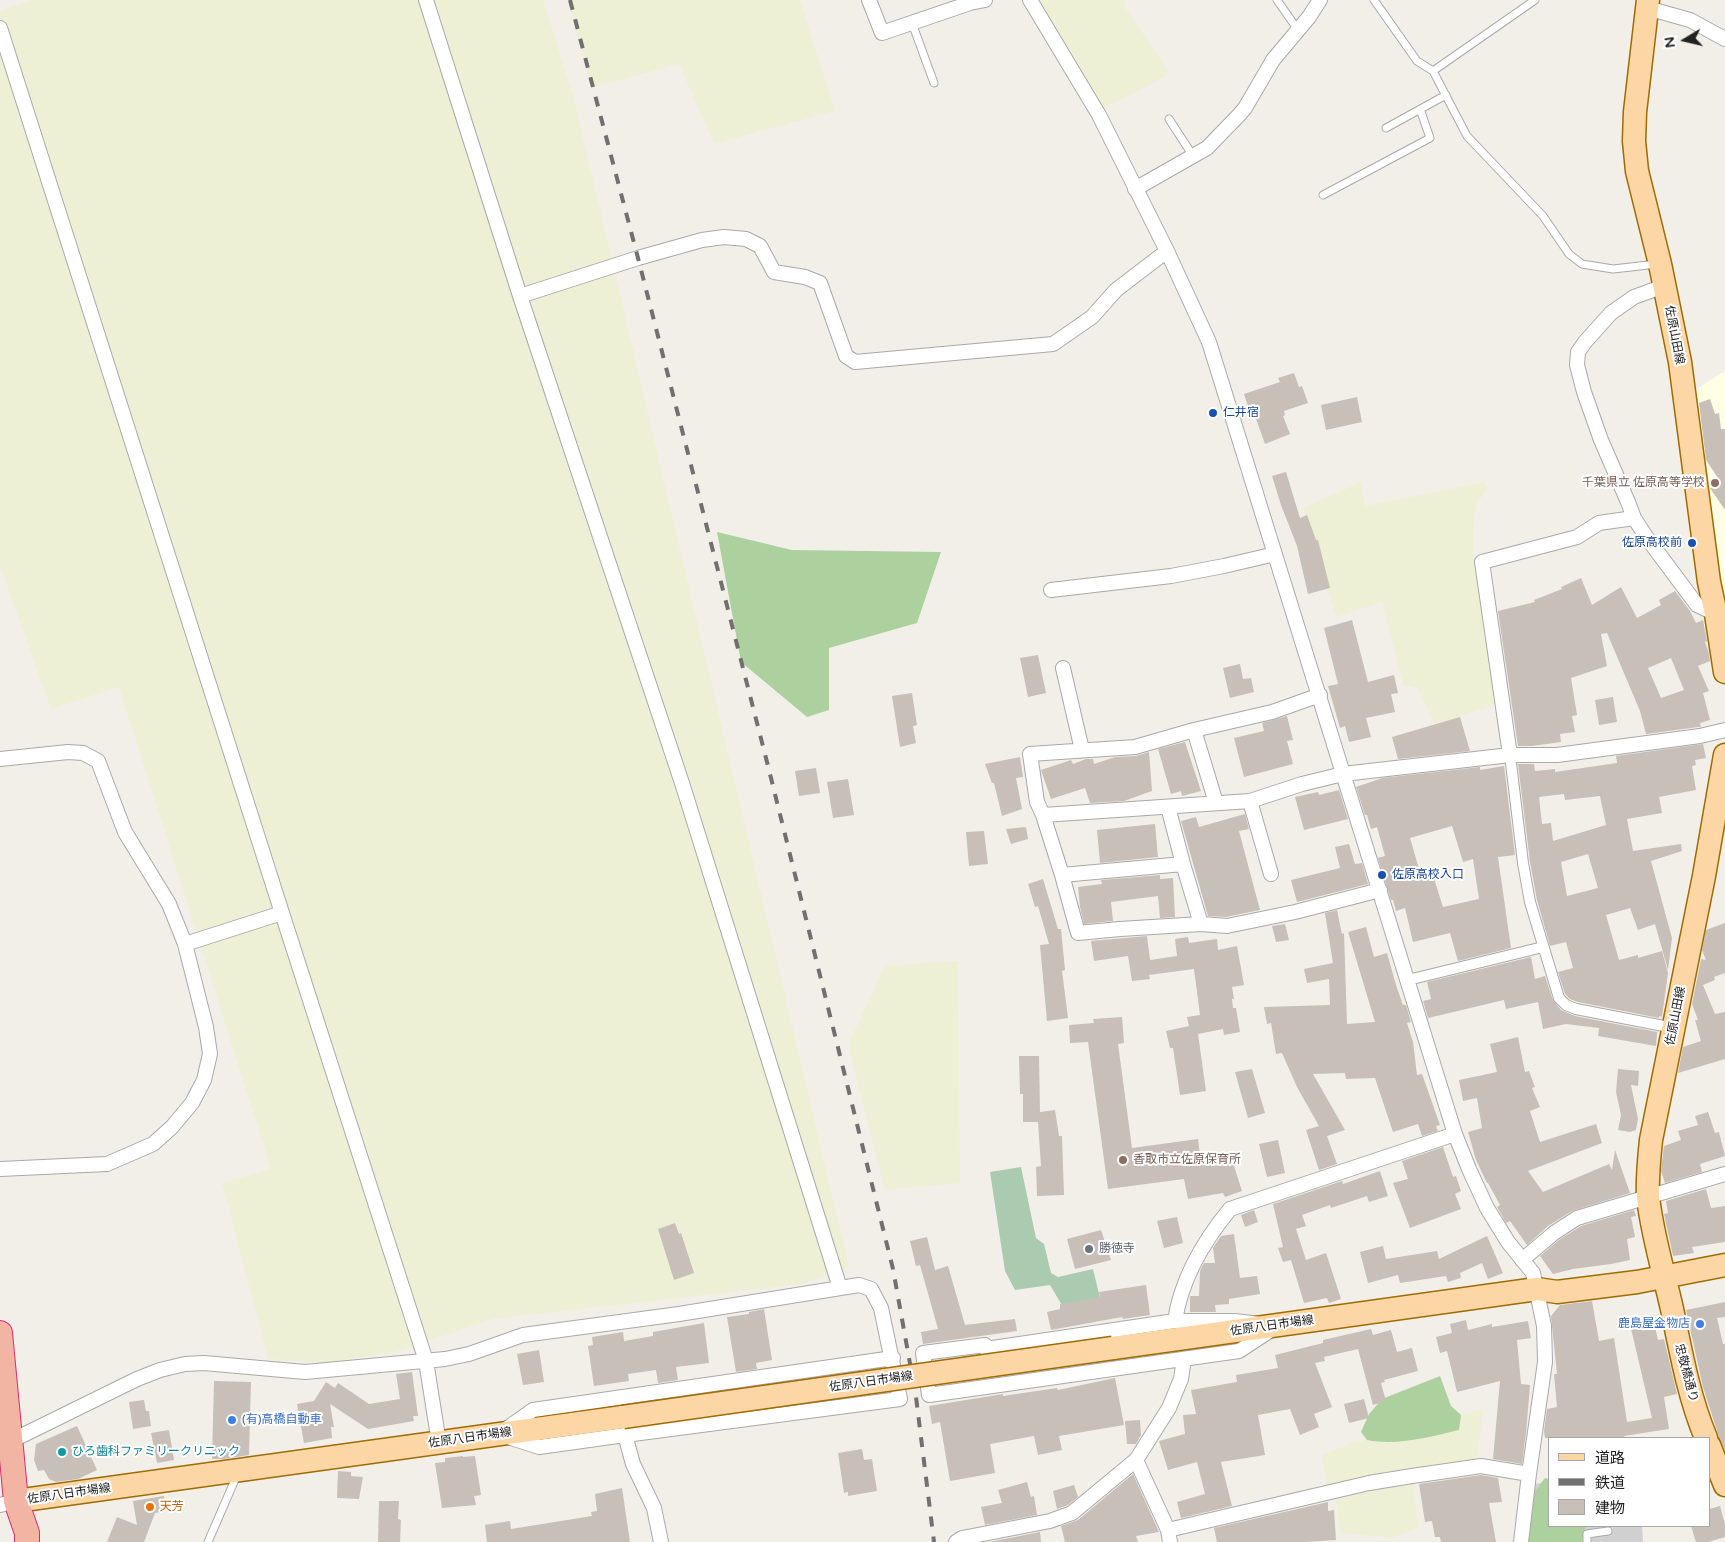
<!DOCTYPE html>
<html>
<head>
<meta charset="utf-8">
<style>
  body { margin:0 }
  #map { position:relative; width:1725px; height:1542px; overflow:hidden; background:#f2efe9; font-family:"Varela Round","Noto Sans JP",sans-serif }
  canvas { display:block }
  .legend { position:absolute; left:1548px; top:1437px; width:162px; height:90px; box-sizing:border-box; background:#fff; border:1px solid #a7a7a7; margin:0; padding:6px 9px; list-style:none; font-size:15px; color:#222 }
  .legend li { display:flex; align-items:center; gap:10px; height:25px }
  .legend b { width:25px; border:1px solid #a7a7a7 }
  .north { position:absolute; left:1660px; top:15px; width:50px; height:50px; -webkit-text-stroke:4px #fff; paint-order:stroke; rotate:261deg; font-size:14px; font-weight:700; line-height:20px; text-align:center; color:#222 }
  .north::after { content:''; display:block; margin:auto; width:18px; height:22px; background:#222; clip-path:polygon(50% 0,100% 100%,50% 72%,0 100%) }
</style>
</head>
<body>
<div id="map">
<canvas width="1725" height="1542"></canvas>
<ul class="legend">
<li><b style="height:6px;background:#fcd6a4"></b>道路</li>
<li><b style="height:6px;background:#707070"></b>鉄道</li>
<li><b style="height:14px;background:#c7bfb8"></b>建物</li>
</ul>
<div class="north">N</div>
</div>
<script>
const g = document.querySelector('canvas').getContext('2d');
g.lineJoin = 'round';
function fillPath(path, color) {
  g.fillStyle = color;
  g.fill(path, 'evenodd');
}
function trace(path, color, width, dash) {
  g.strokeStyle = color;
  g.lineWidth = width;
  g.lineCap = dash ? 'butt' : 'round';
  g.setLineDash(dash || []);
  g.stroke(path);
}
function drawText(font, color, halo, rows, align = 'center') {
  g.font = font + ' "Varela Round","Noto Sans JP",sans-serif';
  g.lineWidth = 4;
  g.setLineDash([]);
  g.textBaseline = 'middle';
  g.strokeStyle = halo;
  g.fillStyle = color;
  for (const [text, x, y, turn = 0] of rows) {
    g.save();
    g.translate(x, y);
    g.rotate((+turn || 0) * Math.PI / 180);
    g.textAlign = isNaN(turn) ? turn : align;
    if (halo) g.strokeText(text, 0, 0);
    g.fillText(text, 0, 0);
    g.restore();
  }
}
fillPath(new Path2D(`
  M1725 371V603L1717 575 1692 392Z`), '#ffffe5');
fillPath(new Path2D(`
  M1549 1483V1526H1642L1643 1542H1525L1532 1484Z`), '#d0d0d0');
fillPath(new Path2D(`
  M30 0H543L573 95 849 1267 802 1284 493 1319 395 1352 324 1363 268 1359 222 1183 271 1169 119 687 51 709 0 566V11Z
  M567 0H800L835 111 714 144 679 64 592 88Z
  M1037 0H1125V7L1170 74 1102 109Z
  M1361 482 1365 506 1485 482 1488 488 1484 494 1476 504 1473 528V558L1496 705 1435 724 1417 688 1403 685 1382 602 1336 617 1303 508Z
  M958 961 960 1183 885 1190 848 1045 885 966Z
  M1483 1409 1477 1460 1327 1491 1322 1455 1352 1443 1367 1440 1379 1442 1422 1439 1459 1430 1461 1415Z
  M1413 1482 1419 1528 1391 1538 1340 1533 1336 1496Z`), '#eef0d5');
fillPath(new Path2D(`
  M717 532 792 550 941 552 917 623 829 648V710L807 717 741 662Z
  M1440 1376 1451 1406 1461 1415 1459 1430C1430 1437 1397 1446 1367 1440L1361 1432 1369 1414 1382 1399Z
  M1545 1478 1549 1479V1526H1586L1583 1534V1542H1528C1530 1515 1526 1500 1545 1478Z`), '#add19e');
fillPath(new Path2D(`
  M1021 1167 1036 1238 1044 1244 1051 1273 1058 1277 1093 1269 1100 1298 1063 1307 1050 1285 1015 1290 1005 1271 990 1172Z`), '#aacbaf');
fillPath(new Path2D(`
  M1294 373 1299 387 1302 386 1308 403 1284 411 1285 415 1283 416 1290 434 1265 444 1252 408 1249 409 1244 394 1280 382 1278 378Z
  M1357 397 1362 422 1326 430 1321 405Z
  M1710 399 1715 414 1719 413 1721 429H1725V510L1710 488 1720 481 1706 460 1699 403Z
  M1286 472 1300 518 1307 515 1316 540H1318L1330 588 1308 594 1297 546 1281 505 1272 476Z
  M1581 578 1592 605 1621 587 1637 618 1661 605 1659 600 1675 591 1690 611 1696 623 1703 620 1707 641 1705 642 1708 650 1710 661 1698 666 1709 691 1703 693 1710 720 1700 723 1701 727H1698L1646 734 1640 711 1607 633 1601 634 1607 666 1571 678 1577 715 1572 716 1575 732 1560 734 1561 742 1532 746H1518L1498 611 1535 602 1534 600 1562 589 1561 587ZM1671 658 1684 690 1661 698 1648 668Z
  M1352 620 1368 682 1394 675 1398 693 1391 694 1395 712 1366 718 1371 737 1349 742 1345 726 1340 728 1328 686 1338 684 1324 628Z
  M1038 655 1046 693 1028 697 1020 658Z
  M1240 664 1243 679 1251 678 1254 692 1230 698 1223 668Z
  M912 693 917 725 913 726 916 743 900 747 892 696Z
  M1613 697 1617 722 1599 725 1595 700Z
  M1287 716 1293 740 1287 741 1293 764 1244 777 1234 738 1264 731 1262 723Z
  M1460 717 1470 751 1398 759 1392 737Z
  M1185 742 1201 791 1182 796 1181 791 1171 794 1158 749Z
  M1703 744 1706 758 1695 760 1696 765 1692 766 1696 790 1659 797 1662 813 1627 819 1633 851 1681 844 1682 851 1651 861 1672 938 1668 970 1655 924 1638 930 1630 908 1606 915 1619 960 1638 955V958L1662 951 1668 973 1662 1017 1659 1016V1018L1578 1002 1570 999 1565 994 1558 972 1573 968 1566 942 1550 946 1537 900 1530 862 1518 764H1534L1535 771 1555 769V772L1617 763 1616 756ZM1564 794 1565 800 1600 796 1606 825 1553 841 1551 823 1542 824 1539 797ZM1588 854 1598 888 1567 896 1561 862Z
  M1149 752 1152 791 1124 801 1090 803 1085 788 1051 799 1042 773 1041 770 1071 760 1073 764 1086 759H1093L1094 764 1115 757 1136 756Z
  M1020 757 1023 777 1016 778 1022 809 1002 816 994 783H992L985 764Z
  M1504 766 1515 855 1498 857 1511 948 1458 961 1450 933 1413 942 1405 908 1396 911 1393 900H1391L1378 858 1385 856 1377 827 1371 829 1367 815H1365L1356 787 1382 778 1480 767V770ZM1452 826 1463 862 1473 859 1479 899 1443 907 1430 866 1419 869 1410 838Z
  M816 768 820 793 799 796 795 771Z
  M848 779 854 815 833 818 827 782Z
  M1339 790 1348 819 1304 830 1295 797 1318 792 1319 795Z
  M1245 814 1249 829 1239 831 1260 910 1226 917 1208 916 1181 821 1196 817 1199 827Z
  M1155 824 1158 857 1100 863 1097 830Z
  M1026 827 1028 839 1011 844 1006 829Z
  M984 831 988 864 969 866 966 832Z
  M1349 844 1355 864 1362 863 1368 884 1297 902 1291 880 1340 868 1335 847Z
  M1160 875V879L1173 878 1175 917 1160 918 1158 896 1111 902 1113 921 1084 924 1080 907 1078 887 1102 884 1101 880Z
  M1043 879 1058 929H1061L1065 970 1062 971 1068 1018 1047 1021 1040 945 1049 944 1038 906 1035 907 1028 884Z
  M1337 910 1340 925 1342 934 1344 933 1347 1024 1375 1022 1348 932 1366 927 1374 957 1387 953 1396 985 1403 1005H1406L1411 1022 1407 1023 1413 1042 1417 1075 1422 1074 1440 1125 1436 1126 1438 1131 1422 1136 1418 1124 1393 1132 1375 1078 1346 1079 1345 1073 1313 1074 1345 1130 1327 1136 1337 1164 1319 1170 1306 1130 1319 1126 1297 1087 1282 1053 1276 1054 1271 1023 1267 1024 1264 1007 1330 1005 1329 979 1307 983 1304 969 1333 963 1325 913Z
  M1725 923V973L1714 977 1715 980 1703 985 1715 1014 1725 1012V1059L1678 1073 1683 1047 1701 1041 1695 1020H1698L1692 1004 1701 959 1706 960 1702 950 1706 930Z
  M1285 924 1289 940 1276 942 1272 926Z
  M1147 936 1150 960 1177 956 1175 939 1188 937 1189 943 1217 939 1218 950 1237 946 1244 985 1232 987 1234 999H1232L1233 1008H1236L1240 1032 1224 1035 1223 1029 1198 1034 1206 1091 1180 1095 1173 1048H1170L1166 1031 1189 1026 1187 1017 1200 1015 1194 969 1149 975 1150 979 1132 981 1128 956 1094 961 1091 941Z
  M1531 957 1535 979 1545 976 1553 1000 1561 1010 1575 1016 1657 1032 1656 1046 1598 1036 1599 1028 1566 1024 1543 1029 1538 1002 1506 1009 1504 1000 1428 1018 1423 1001 1431 999 1427 982Z
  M1122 1017 1124 1043 1118 1044 1132 1148 1198 1139 1201 1163 1234 1152 1238 1165 1234 1166 1242 1191 1225 1197 1223 1193 1188 1199 1184 1179 1108 1189 1088 1042 1070 1043 1069 1025 1094 1023 1093 1019Z
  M1518 1037 1525 1072 1529 1071 1535 1087 1532 1088 1540 1107 1530 1111 1540 1142 1596 1124 1602 1143 1528 1171 1543 1192 1609 1164 1612 1170 1615 1150 1630 1193 1572 1211 1548 1226 1527 1245 1510 1221 1506 1223 1497 1207 1500 1205 1488 1183H1487L1476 1160 1468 1132 1482 1128 1477 1098 1463 1101 1459 1080 1497 1072 1490 1044Z
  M1019 1056H1039L1040 1112 1055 1110 1059 1136H1062L1064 1195 1037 1196 1036 1167 1041 1166 1038 1122H1023V1094H1020Z
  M1252 1069 1265 1113 1248 1118 1235 1072Z
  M1618 1069 1639 1071 1638 1086 1631 1085 1638 1119 1636 1130 1630 1132 1618 1130 1621 1115 1616 1092Z
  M1708 1112 1715 1133 1719 1132 1725 1156 1700 1164 1702 1172 1665 1183 1661 1171 1664 1146 1681 1140 1678 1131 1698 1125 1695 1116Z
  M1278 1140 1285 1173 1267 1177 1259 1144Z
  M1443 1147 1453 1177 1456 1176 1461 1191 1455 1194 1461 1209 1410 1228 1393 1183 1408 1179 1402 1161Z
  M1380 1171 1388 1196 1369 1202 1367 1196 1331 1208 1330 1205 1302 1215 1306 1226 1296 1229 1306 1260 1326 1253 1341 1299 1329 1303 1327 1298 1304 1303 1291 1260 1283 1262 1278 1248 1283 1247 1273 1204 1342 1181 1343 1184Z
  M1706 1189 1711 1208 1725 1206V1242L1692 1247 1694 1253 1673 1256 1664 1214 1668 1213 1666 1201Z
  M1254 1210 1258 1222 1245 1227 1241 1215Z
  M1634 1210 1636 1216 1631 1217 1635 1237 1627 1239 1630 1260 1611 1264 1573 1269 1553 1274 1540 1256 1559 1240 1581 1226Z
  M1177 1217 1183 1243 1164 1248 1157 1221Z
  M675 1223 679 1234 681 1233 694 1273 674 1280 658 1229Z
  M1101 1230 1111 1260 1075 1269 1067 1239Z
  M1234 1234 1240 1278 1257 1276 1260 1294 1229 1299V1304L1215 1305 1216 1312H1190V1296H1199L1200 1271 1204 1263H1215L1213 1248 1221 1236Z
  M1487 1236 1503 1273 1488 1279 1482 1263 1460 1273 1461 1278 1448 1282 1446 1276 1400 1283 1398 1275 1368 1283 1360 1252 1383 1246 1386 1259 1437 1251 1439 1259Z
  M927 1237 935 1270 948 1266 965 1325 1015 1319 1017 1331 923 1344 921 1332 938 1329 920 1265 916 1266 910 1241Z
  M1146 1285 1150 1315 1123 1319 1122 1317 1051 1330 1047 1312 1060 1309V1304L1100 1297 1099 1292Z
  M1592 1301 1599 1341 1614 1338 1627 1422 1652 1418 1629 1320 1649 1316 1651 1323H1654L1658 1340 1664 1339 1677 1394 1664 1397 1669 1429 1624 1436 1625 1438H1545L1544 1431 1547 1409 1557 1407 1554 1374H1557L1551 1316 1560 1305Z
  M1725 1302V1317L1717 1318 1723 1344H1725V1450L1719 1437 1703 1387 1686 1310Z
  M764 1309 772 1360 756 1363 757 1369 736 1372 727 1317 749 1314V1312Z
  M1466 1320 1468 1330 1492 1324V1327L1528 1321 1531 1338 1517 1340 1521 1384 1530 1385 1526 1433 1522 1464 1493 1459 1500 1381 1457 1392 1447 1351 1440 1353 1436 1337 1452 1333 1450 1324Z
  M704 1323 709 1363 676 1367 678 1380 658 1383 656 1370 628 1374 629 1381 594 1386 588 1346 593 1345 592 1337 623 1332 624 1341 653 1336V1332Z
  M1371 1329 1373 1335 1391 1330 1397 1352 1412 1348 1418 1371 1384 1380 1385 1382 1381 1383 1386 1401 1373 1405 1358 1349 1324 1357 1325 1361 1315 1363 1332 1407 1314 1414 1319 1427 1300 1435 1290 1409 1258 1415 1265 1455 1221 1462 1232 1506 1181 1518 1177 1502 1205 1494 1197 1462 1168 1470 1159 1441 1185 1434 1183 1415 1196 1414 1191 1390 1237 1382 1236 1375 1278 1368 1275 1355 1323 1343V1340Z
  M539 1350 544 1382 523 1385 517 1354Z
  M412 1372 418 1416H413L414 1421 368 1429 330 1404 334 1427H331L332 1438 304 1443 297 1404 314 1401 326 1382 335 1388 338 1383 369 1404 400 1399 396 1374Z
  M1115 1378 1124 1425 1059 1436 1062 1450 1038 1455 1034 1436 990 1444 995 1473 950 1481 940 1422 932 1424 929 1406 1003 1394V1396L1057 1388 1058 1390Z
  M214 1381 251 1382 249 1455 224 1459H212Z
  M1364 1399 1369 1418 1349 1423 1344 1404Z
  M144 1400 146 1411H149L151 1426 133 1429 129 1402Z
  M1140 1420 1141 1435 1136 1444H1127L1125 1421Z
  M77 1426 97 1470 78 1479 56 1482 49 1479 44 1470 38 1471 34 1460 36 1444Z
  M169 1430 174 1460 157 1463 151 1433Z
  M862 1449 864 1460 872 1459 877 1491 848 1496V1492L844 1493 838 1453Z
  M463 1456V1457L475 1456 481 1495 474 1496 476 1505 442 1508 435 1463 445 1462V1458Z
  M338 1471 351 1472V1476L363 1477 359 1499 337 1498Z
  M1133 1474 1159 1532 1136 1536 1138 1542H1065L1061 1526 1078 1520Z
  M1481 1475 1498 1478 1502 1502 1489 1503 1496 1542H1441L1440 1537H1435L1432 1521 1425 1522 1419 1484Z
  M1027 1482 1031 1497 1034 1496 1037 1515 985 1525 981 1507 1002 1503 998 1490Z
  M1074 1485 1078 1497 1068 1505 1057 1509 1053 1491Z
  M622 1488 630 1542H487L485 1525 510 1521 511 1529 592 1516 591 1512 597 1511 595 1494Z
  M164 1496 166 1511 155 1513 144 1542H107L117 1517 137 1525 133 1501Z
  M379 1501H399L398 1519 401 1520 400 1542H378Z
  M1328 1502V1511L1334 1510 1336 1540 1305 1542H1217L1214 1528Z
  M1720 1506 1725 1524V1537L1708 1542H1696L1691 1526H1709V1509Z
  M1040 1532 1041 1542H989Z`), '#c7bfb8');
const service = new Path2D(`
  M1277 0 1298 30
  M1374 0 1417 61 1433 71 1467 136 1543 216 1569 254 1582 264 1613 269 1657 264
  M912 23 934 83
  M1433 71 1535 0
  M1169 119 1193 156
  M1386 128 1446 95
  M1323 195 1430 138 1420 109
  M208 1542 237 1475
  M1587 1542V1534L1608 1531`);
const pedestrian = new Path2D(`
  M1510 755 1523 863 1530 902 1559 998 1566 1005 1576 1009 1674 1028
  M1408 980 1543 947`);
const minor = new Path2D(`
  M426 0 520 296 682 783 840 1288
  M869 0 882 33 970 3 985 0
  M1030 0 1099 115 1167 251 1209 342 1455 1134 1469 1169 1487 1208 1508 1242 1533 1273 1544 1326 1545 1362 1529 1474 1521 1542
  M1647 8 1690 20 1725 39
  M0 28 282 913 426 1361 439 1443
  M1135 189 1207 148 1239 115 1245 108 1273 60 1309 17 1320 0
  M1664 286 1634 297 1611 313 1585 342 1578 352 1577 365 1584 392 1601 440 1628 502 1634 518 1647 538 1697 605 1716 614
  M520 296 638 258 702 240 724 237 746 239 760 246 774 272 805 277 820 283 846 356 855 362 1053 344 1092 317 1116 290 1167 251
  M1051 590 1171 576 1224 566 1275 554
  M1063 668 1082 750
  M1194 730 1216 803
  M1510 755 1482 562 1577 537 1599 523 1634 518
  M0 759 68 752 83 753 98 761 125 832 169 904 185 944 206 1027 210 1054 204 1080 192 1103 172 1127 153 1144 107 1164 0 1169
  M1250 801 1271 874
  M1168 807 1183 864 1062 875 1043 815 1037 802 1030 754 1135 747 1194 730 1272 712 1320 695
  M1043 815 1250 801 1302 784 1343 774 1510 755H1557L1700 736 1725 730
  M1062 875 1078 933 1120 929 1201 924 1183 864
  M1201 924 1227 926 1295 912 1380 890
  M185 944 282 913
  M1522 1260 1554 1233 1577 1218 1725 1174
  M1175 1321H1235L1277 1326 1239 1351 929 1395 923 1353 985 1345 986 1349Z
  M1175 1321C1181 1279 1203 1242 1230 1209L1455 1134
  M11 1441 137 1379 160 1370 185 1364 204 1363 305 1372 445 1359 469 1354 523 1335 679 1314 859 1285 871 1289 881 1308 900 1399 625 1435
  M1136 1460 1168 1530 1170 1542
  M0 1505 16 1501
  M1168 1530 1369 1483 1412 1476 1481 1466 1529 1474
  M661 1542 654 1508 633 1464 625 1435 539 1447 499 1434 533 1410 893 1358
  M956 1542 962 1538 1050 1521 1072 1513 1136 1460 1169 1408 1181 1379 1184 1359`);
const primary = new Path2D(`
  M1648 0 1635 112 1634 141 1637 171 1660 264 1680 362 1709 582 1716 614 1725 672
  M1113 1348 1537 1289 1557 1292 1637 1282 1725 1265
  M1706 1438C1689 1397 1681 1353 1672 1309 1664 1273 1652 1234 1648 1197 1647 1178 1649 1159 1651 1140L1704 876 1725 755
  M1709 1445 1725 1485
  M16 1501 623 1417`);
const trunk = new Path2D(`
  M0 1333 16 1501 27 1533V1542`);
trace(service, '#a9a9a9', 9);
trace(pedestrian, '#a9a9a9', 12);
trace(minor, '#a9a9a9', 16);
trace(primary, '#a06b00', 25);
trace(trunk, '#dc2a67', 26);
trace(service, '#fff', 7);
trace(pedestrian, '#fff', 10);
trace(minor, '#fff', 14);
trace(primary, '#fcd6a4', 22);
trace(trunk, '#f2b4a3', 24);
trace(new Path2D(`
  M570 0 638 258 767 762 893 1269 916 1397 934 1542`), '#707070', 4, [10, 10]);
const primaryBridge = new Path2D(`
  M623 1417 1113 1348`);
trace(primaryBridge, '#a06b00', 25, []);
trace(primaryBridge, '#fcd6a4', 22);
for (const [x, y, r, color] of [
  [1213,413,5,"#1a4fb4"],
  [1715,483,5,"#8d6e63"],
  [1692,543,5,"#1a4fb4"],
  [1382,875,5,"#1a4fb4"],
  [1123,1160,5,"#8d6e63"],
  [1089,1249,5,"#6b7280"],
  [1700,1324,5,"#3f7fe0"],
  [232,1420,5,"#3f7fe0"],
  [62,1452,5,"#0f9aa8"],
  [150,1507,5,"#e8710a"]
]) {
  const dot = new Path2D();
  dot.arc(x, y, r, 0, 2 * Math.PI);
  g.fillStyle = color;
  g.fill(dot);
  trace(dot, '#fff', 2);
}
drawText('12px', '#222', '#fff', [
  ["佐原山田線",1674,335,79],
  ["佐原山田線",1676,1016,-79],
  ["佐原八日市場線",1272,1326,-8],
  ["忠敬橋通り",1686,1373,75],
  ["佐原八日市場線",871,1382,-8],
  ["佐原八日市場線",470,1438,-8],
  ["佐原八日市場線",69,1494,-8]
]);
drawText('12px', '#164399', '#fff', [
  ["仁井宿",1223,413],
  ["佐原高校前",1682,543,"right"],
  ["佐原高校入口",1392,875]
], 'left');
drawText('12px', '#785e54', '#fff', [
  ["千葉県立 佐原高等学校",1705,483],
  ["香取市立佐原保育所",1133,1160,"left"]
], 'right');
drawText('12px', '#5b616d', '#fff', [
  ["勝徳寺",1099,1249]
], 'left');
drawText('12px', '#366cbe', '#fff', [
  ["鹿島屋金物店",1690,1324],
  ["(有)高橋自動車",242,1420,"left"]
], 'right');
drawText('12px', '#0d838f', '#fff', [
  ["ひろ歯科ファミリークリニック",72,1452]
], 'left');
drawText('12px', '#c56008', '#fff', [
  ["天芳",160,1507]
], 'left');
</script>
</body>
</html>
